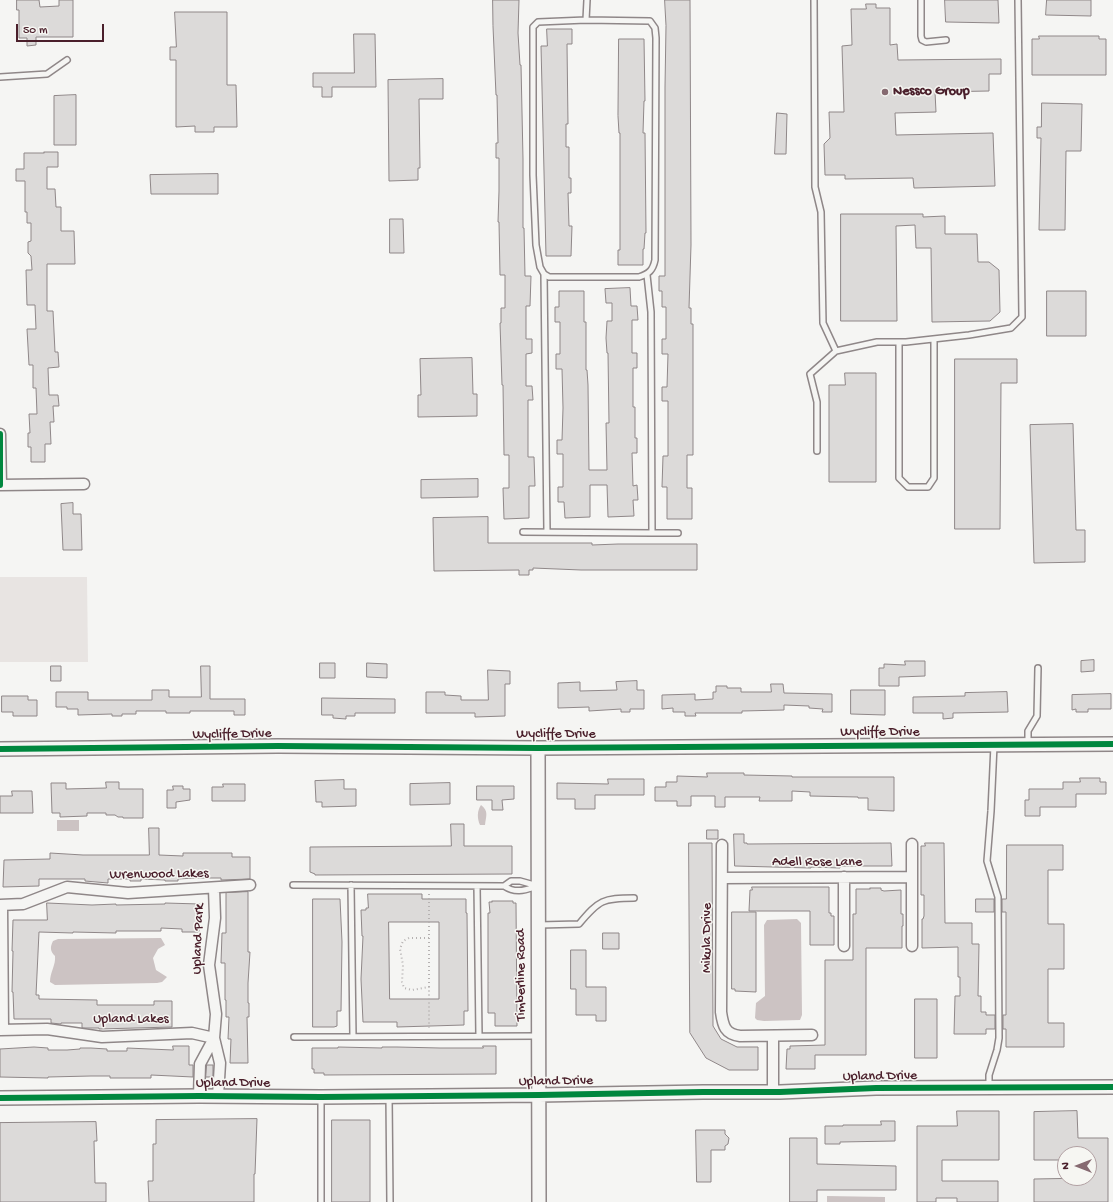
<!DOCTYPE html>
<html>
<head>
<meta charset="utf-8">
<style>
  body { margin:0 }
  #map { position:relative; width:1113px; height:1202px; overflow:hidden; background:#f5f5f3; font-family:"Gochi Hand",sans-serif }
  canvas { display:block }
  .north { position:absolute; left:1057px; top:1146px; width:40px; height:40px; box-sizing:border-box; background:#f6f6f2; border:1px solid #b1a0a2; border-radius:50%; rotate:270deg; font-size:11px; font-weight:700; line-height:16px; text-align:center; color:#4a1f2b }
  .north::after { content:''; display:block; margin:auto; width:14px; height:18px; background:#866a71; clip-path:polygon(50% 0,100% 100%,50% 72%,0 100%) }
  .scale { position:absolute; left:16px; top:24px; width:88px; height:18px; box-sizing:border-box; border:2px solid #4a1f2b; border-top:0; padding-left:5px; font-size:12px; line-height:14px; white-space:nowrap; color:#4a1f2b; -webkit-text-stroke:3px #f6f6f2; paint-order:stroke }
</style>
</head>
<body>
<div id="map">
<canvas width="1113" height="1202"></canvas>
<div class="north">N</div>
<div class="scale">50 m</div>
</div>
<script>
const g = document.querySelector('canvas').getContext('2d');
g.lineJoin = 'round';
function fillPath(path, color) {
  g.fillStyle = color;
  g.fill(path, 'evenodd');
}
function trace(path, color, width, dash) {
  g.strokeStyle = color;
  g.lineWidth = width;
  g.lineCap = dash ? 'butt' : 'round';
  g.setLineDash(dash || []);
  g.stroke(path);
}
function drawText(font, color, halo, rows, align = 'center') {
  g.font = font + ' "Gochi Hand",sans-serif';
  g.lineWidth = 3;
  g.setLineDash([]);
  g.textBaseline = 'middle';
  g.strokeStyle = halo;
  g.fillStyle = color;
  for (const [text, x, y, turn = 0] of rows) {
    g.save();
    g.translate(x, y);
    g.rotate((+turn || 0) * Math.PI / 180);
    g.textAlign = isNaN(turn) ? turn : align;
    if (halo) g.strokeText(text, 0, 0);
    g.fillText(text, 0, 0);
    g.restore();
  }
}
fillPath(new Path2D(`
  M0 577H87L88 662H0Z`), '#e8e4e2');
fillPath(new Path2D(`
  M481 805C489 811 486 816 485 825H480C477 818 477 811 481 805Z
  M57 820H79V831H57Z
  M797 919 801 923 802 1015 800 1020 764 1021 757 1020 755 1018 756 1003 765 996 764 925 767 920Z
  M161 938 165 945 158 949 153 958 156 970 167 977 162 982 157 983 55 985 50 982C50 972 56 965 55 956 50 951 50 947 53 941L58 939Z
  M827 1196 885 1197V1202H827Z`), '#ccc3c3');
const building = new Path2D(`
  M17 0H39L40 7 59 6V0H73V37H36V45L27 46V38H19V10H17Z
  M493 0H519L518 33 520 65H521L523 159V228H524L525 276H531L530 306H526V339H532V353L526 354V386H532L533 400H528V457H534L535 486H529V518L504 519 503 488H509V455H504L503 385H502L500 323H501V308H505V275H500L499 222H498L499 191V158H496V143H498L497 95H496L493 26Z
  M665 0H690L691 245 689 308H691V324H693V455H687V488H692V519H667V487H662L663 456H668V401H662V387H667L668 354H662V339H666V307H662V291H659V276H665V87L666 26Z
  M945 0H998L999 23 946 22Z
  M1047 0H1091V16L1046 15Z
  M866 4H876V8H890V45L897 44 898 60 1001 59V74H989V91L935 92 936 112 895 113 896 135 993 133 995 186 914 188 913 178 845 179V175H825L824 144 830 138 829 112H844L842 46 852 45 851 9H866Z
  M175 12H227V85H236L237 127H214V132H195V126L176 127V60H170V47H176Z
  M547 29H572V44H567L568 124H566V147H569V178H571V193H568L569 226H572L571 256H546L541 46H547Z
  M354 34H375L376 87H332V97H322V87H313V73H354Z
  M1039 36H1099V39H1106V75H1032V39H1039Z
  M619 39H644L645 101H644L643 133H645L646 233H645L644 249H643V265H618V250H620V133H619L618 116Z
  M443 79V99H419L420 168H418V180L389 181 388 80Z
  M76 95V145H54V96Z
  M1042 103 1082 104 1081 151H1066L1065 230H1039L1041 138H1037V127H1041Z
  M777 113 787 114 786 154H775Z
  M44 152H58V167H47V189H55L56 207H61V231H74L75 264H47V311H53L55 352H58L59 367 48 368 49 395H58L59 406H53L54 422H50L51 444H45V462H31V447H28V433H30L29 414H37L36 388H33V365H29L27 329H36L35 305H27L26 270H32L31 256 28 253V242L31 241V223H27V212H25V181H16V169H24V153H44Z
  M218 174V194H151L150 175Z
  M841 214H923V217L945 216V234H977L978 262H989L999 270 1000 312 990 321 932 322 931 248H916L915 225 896 226 897 321H841Z
  M390 219H403L404 253H390Z
  M630 288 631 306H637L638 320H632V353H637V368H633V407H635V438H637V453H632L633 486 637 485 638 500H633L634 516 608 517 607 485H590V517L565 518 564 502H558V487H563V454H557V440H562L563 408 562 369H556V354H560V322H555V307H559V291H584V322H586V370H587L588 385 589 470H607L606 423H609L608 353H607L606 338 607 321H612V303H606L605 289Z
  M1047 291H1086V336H1047Z
  M472 358 473 394H477V416L418 417V395H421L420 359Z
  M955 359H1017V383H1001L1000 529H955Z
  M845 373H876V482H829V385H845Z
  M1073 424 1076 530H1085V562L1034 563 1030 425Z
  M478 479V497L421 498V480Z
  M73 503V514H81L82 550H63L61 504Z
  M488 517V543H592V545L618 544H697V570H581L533 568V570H529V575H519V570L434 571 433 518Z
  M1094 660V671L1081 672V661Z
  M905 661H925V676L899 677V686H879V668H884V664L905 665Z
  M320 663H335V678H320Z
  M367 663 387 664V678L367 677Z
  M51 666H61V681H51Z
  M201 666H210V699H245V715H234V711H190V713H166V711H136V714H122V716H112V714L78 715V709H67V707H56V692H88V700H152V690H169V697H201Z
  M488 670 510 671V684H505V716L475 717V713H426V692H445V695L461 696V700H488Z
  M637 681V690H644V709H630V712H621V709L589 711V707L558 708V683L580 682V691L617 690 616 682Z
  M771 684H783L784 693 832 694V712H822L823 709 809 708V706L784 705V710L742 711V713H695L696 716H685V712H673V708L662 709V695L695 694V700L713 699V692H716V686H727V688H741V692H771Z
  M851 690H885V715L851 714Z
  M1007 692 1008 712 953 713V718L943 719V713H913V697L965 696V693Z
  M1111 694V709H1088V712H1076V709L1072 710V695Z
  M2 696H28V700H37V716H13V712H2Z
  M322 698 395 699V713H355V716H346V719L333 718V715H322Z
  M707 773H744V775L792 776V777H894V811L868 810V798H858V797L810 796V792L792 791V801H759L760 797H725V807H715V796H691V806H677V801H655V787H666V782H677V776L707 777Z
  M1080 778H1100V782H1106V794H1076V807H1040V816H1025V800H1029V789H1063V782H1080Z
  M608 779H644V795H595V809H575V799H557V783L608 784Z
  M344 780V789H356V806L322 807V802H316L315 781Z
  M106 782H119V789H143V818H123V817H118L115 815H106V813H87V816L60 817V813H52L51 783H66V789L106 788Z
  M450 783V804L410 805V784Z
  M223 784H245V801H212V787H223Z
  M173 786H183V789H190V800L176 802V808H167V790H173Z
  M477 786H514V799L502 800 503 810H492V800H477Z
  M12 791H32L33 813H0V796H12Z
  M451 824H464V846H512V874L315 875V874L310 872V847L451 846Z
  M149 828H159V855L183 856V853H232V857H250V879L221 880V878H196L178 879V881H165V880L141 879V881H130V879H108V883L85 881V879H39V886L3 887 4 860 50 859V853L83 855H149Z
  M707 830H718V839H707Z
  M734 834H744V843H747V844L891 843 892 866H840V868L811 867V868L735 866Z
  M689 843H712L713 1026 721 1039 737 1047H758V1070H729L706 1058 690 1033Z
  M925 843H944L945 923H972V944H979L978 996H981V1012H986V1015H995V1029H986V1034H954L955 996H960V977H958V947L922 948V919H923L924 916V895H921V846H925Z
  M1007 845H1063V870H1048V924H1064V969H1048V1023H1064V1047H1006V1029H1003V1015H1006V912H1002V899H1006Z
  M752 887H829V913H831V916H834V945H810V911H749L750 890H752Z
  M870 888H881V890L884 891 901 890V914H903V926H902V948H866V1055H815V1069H786L787 1049H790V1046L825 1045V960H853V914H856V889H870Z
  M248 892V952H250L248 983V1003H249V1017H247L248 1063H230L231 1039H228L229 1017H226V1000H225V963H221L222 933H226V893Z
  M368 894H422V899H466V913H467L468 1011H464V1025L397 1027V1022H363L361 979 363 936H362L361 910H366V908H368ZM389 922H439V999H390Z
  M313 899H340L342 942 341 1011H337V1026L334 1027H313Z
  M976 899H994V912H976Z
  M492 901H513V903H516L517 1026H495V1013H488V913H490L489 902H492Z
  M47 903 92 905 116 904V905L165 904V903L200 904 199 932H182V929L161 928V931H116V933L73 932V933L39 932 36 995H39V999L97 1000V1005H154V1001H172V1027L99 1029V1028H82V1023H61V1024L51 1023V1019H14L13 992H12L13 951H12L13 920H47Z
  M732 912H756V992L735 991V989H732Z
  M603 933H619V949H603Z
  M571 950H586V987H606V1021H596V1015H576V989H571Z
  M915 999H937V1058H915Z
  M173 1046H189V1065H193V1077L151 1075V1078H110V1076H91L48 1077V1078L0 1077V1049L34 1047 48 1048V1050H67L80 1049V1048H91L107 1049V1051H127V1048L173 1050Z
  M483 1046H496V1074L324 1075V1073H314V1069H312V1048H338V1047L382 1048V1047H397L440 1048H483Z
  M207 1065H213V1077H206Z
  M957 1111H999V1160H942V1181H998V1202H957V1198H936V1202H917V1126H957Z
  M1077 1111 1078 1138H1108V1202H1034V1179L1089 1178V1154H1065V1160H1034V1112Z
  M257 1119 255 1174H254V1202H149L148 1181H153V1144H156V1120Z
  M332 1120H370V1202H332Z
  M881 1121H895V1141L840 1142V1144H825V1126H843V1125H881Z
  M96 1122 97 1141H94L95 1183H106V1202H0V1123Z
  M696 1130H725V1134L729 1138 728 1144 725 1146V1150H711V1182H697Z
  M790 1138H817V1164L896 1166V1190H817V1202H790Z`);
fillPath(building, '#dcdad9');
trace(building, '#8f8788', 1);
const lane = new Path2D(`
  M814 0 815 187 821 212 823 323 836 351 877 342H906L969 335 1011 328 1022 317 1018 0
  M921 0V36L922 40 926 42 946 40
  M586 20 650 21 655 28 656 38 655 260C653 270 649 274 639 277H549L544 274 540 267 536 245 533 175V27L538 22Z
  M586 20 587 0
  M0 77 47 74 67 60
  M544 274 547 532
  M899 342V478L908 487H928L934 478V339
  M817 451V402L810 374 836 351
  M523 532 652 533 651 312 647 275
  M652 533H678
  M1028 743V731L1037 716 1038 668
  M511 881H520L538 886C525 890 516 894 504 886Z
  M293 885 504 886
  M351 885 353 1037
  M477 886 479 1036
  M539 925 579 924C599 900 603 898 634 898
  M294 1037 538 1036
  M989 1088V1075L997 1050 999 1038 998 897 987 861 991 811 994 745
  M389 1096 390 1202
  M321 1098V1202`);
const street = new Path2D(`
  M0 434 1 485
  M0 485 84 484
  M912 844V946
  M722 845 721 1012C723 1026 725 1034 740 1036L812 1035
  M844 877V946
  M722 878 912 877
  M214 888 215 918 209 965 216 1014 214 1038 220 1063 218 1096
  M0 905 23 904 67 887 128 893 250 885
  M2 906 3 1029
  M0 1030 47 1029 102 1037 192 1033 214 1038
  M773 1036V1092
  M199 1096 200 1064 214 1038`);
const secondary = new Path2D(`
  M538 748 539 1202
  M0 749 278 746 538 748 1113 744
  M0 1098 199 1096 321 1097 539 1095 703 1092H780L876 1088 1113 1087`);
trace(lane, '#8f8788', 8);
trace(street, '#8f8788', 13);
trace(secondary, '#8f8788', 16);
trace(new Path2D(`
  M429 894V938H409L403 941 400 949 403 965 402 982 404 988 412 990 429 987V1029
  M429 938V987`), '#b6b2b2', 2, [1, 3]);
trace(lane, '#f5f5f3', 5);
trace(street, '#f5f5f3', 10);
trace(secondary, '#f5f5f3', 13);
trace(new Path2D(`
  M0 434V485
  M0 749 278 746 538 748 1113 744
  M0 1098 199 1096 321 1097 539 1095 703 1092H780L876 1088 1113 1087`), '#00873e', 6);
for (const [x, y, r, color] of [
  [885,92,4,"#866a71"]
]) {
  const dot = new Path2D();
  dot.arc(x, y, r, 0, 2 * Math.PI);
  g.fillStyle = color;
  g.fill(dot);
  trace(dot, '#f6f6f2', 1.5);
}
drawText('bold 14px', '#4a1f2b', '#f6f6f2', [
  ["Nessco Group",893,92]
], 'left');
drawText('14px', '#4a1f2b', '#f6f6f2', [
  ["Wycliffe Drive",880,733],
  ["Wycliffe Drive",232,735,-1],
  ["Wycliffe Drive",556,735],
  ["Adell Rose Lane",817,863],
  ["Wrenwood Lakes",159,875,-1],
  ["Mikula Drive",708,938,-90],
  ["Upland Park",199,939,-88],
  ["Timberline Road",522,975,-90],
  ["Upland Lakes",131,1020],
  ["Upland Drive",880,1077,-1],
  ["Upland Drive",556,1082,-1],
  ["Upland Drive",233,1084]
]);
</script>
</body>
</html>
